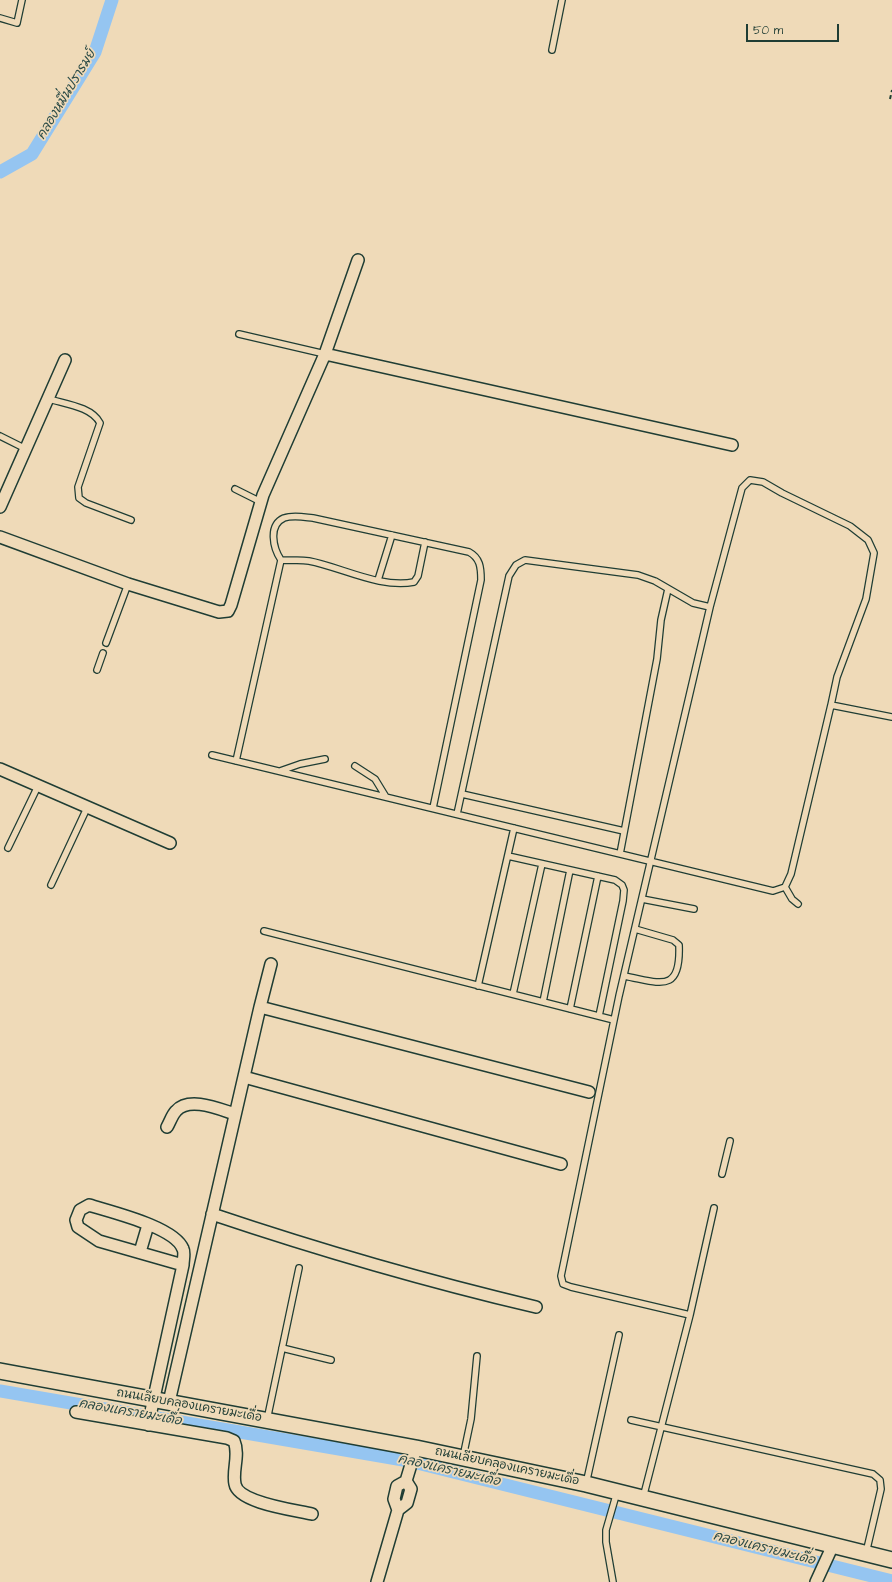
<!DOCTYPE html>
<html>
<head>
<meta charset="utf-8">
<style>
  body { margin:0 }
  #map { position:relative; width:892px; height:1582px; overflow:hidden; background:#efdab8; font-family:"Architects Daughter",sans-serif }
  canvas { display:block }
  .scale { position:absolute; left:746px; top:24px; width:93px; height:18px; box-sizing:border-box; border:2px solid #1f3d34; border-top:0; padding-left:5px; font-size:12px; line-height:14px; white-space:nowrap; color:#1f3d34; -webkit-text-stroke:3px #efdab8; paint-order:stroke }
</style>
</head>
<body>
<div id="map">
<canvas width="892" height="1582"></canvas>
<div class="scale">50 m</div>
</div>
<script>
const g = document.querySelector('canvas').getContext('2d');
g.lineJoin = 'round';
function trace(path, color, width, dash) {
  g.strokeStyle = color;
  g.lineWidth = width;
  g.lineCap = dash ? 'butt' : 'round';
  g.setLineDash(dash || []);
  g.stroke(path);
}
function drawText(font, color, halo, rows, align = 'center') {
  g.font = font + ' "Architects Daughter","Playpen Sans Thai",sans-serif';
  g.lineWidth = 3.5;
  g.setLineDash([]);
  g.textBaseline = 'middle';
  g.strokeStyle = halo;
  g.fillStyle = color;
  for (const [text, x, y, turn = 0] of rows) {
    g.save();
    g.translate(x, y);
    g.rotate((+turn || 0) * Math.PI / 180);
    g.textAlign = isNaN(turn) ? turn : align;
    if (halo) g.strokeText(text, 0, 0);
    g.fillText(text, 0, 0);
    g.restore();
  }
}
trace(new Path2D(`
  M0 172 32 154 95 52 112 0
  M0 1391 409 1461 892 1581`), '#95c5f1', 13);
const lane = new Path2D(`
  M0 18 17 23 22 0
  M552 50 562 0
  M239 334 325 354
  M49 399C66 404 92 407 100 423L78 487 79 498 86 503 131 520
  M0 436 26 449
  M235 489 261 502
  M281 560C290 560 299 560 309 561 341 567 381 589 414 582L418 576 425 542
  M378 580 392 535
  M106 643 128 584
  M97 670 103 653
  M212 755 773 891 785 887 791 874 831 705 892 717
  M236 761 281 560C273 548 268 525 284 518 293 515 303 517 313 518L469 552C480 558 481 567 481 580L433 808
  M355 766 375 779 386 797
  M280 771 300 764 325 759
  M462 794 624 831
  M457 814 509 576 516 565 525 560 638 575 655 581 693 603 710 607
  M8 848 38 786
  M620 854 657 659 661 620 668 589
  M508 856 615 880 622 885 624 890 623 901 599 1016
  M51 885 87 808
  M785 887 792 899 798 904
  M642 899 694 909
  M264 931 614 1020
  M624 976C659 982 681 995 679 945L673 940 635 929
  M478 986 514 828
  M513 994 542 864
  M543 1002 570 870
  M570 1009 598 876
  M722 1174 730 1141
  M690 1315 714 1208
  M282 1348 331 1360
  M267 1420 299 1268
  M631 1420 873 1474 880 1480 881 1489 866 1553
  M463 1457 471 1419 477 1356
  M586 1484 619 1335
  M643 1498 690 1315 571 1287 563 1284 561 1276 619 996 710 607 742 488 750 480 763 482 782 493 850 526 868 540 874 553 866 599 837 677 831 705
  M613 1582 606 1542V1530L617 1492`);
const street = new Path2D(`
  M325 354 732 445
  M0 507 65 360
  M0 537 128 584 219 612 228 611 231 605 263 495 325 354 358 260
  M0 769 170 843
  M260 1007 271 964
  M244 1077 561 1164
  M167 1127C170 1122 172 1115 176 1111 189 1096 219 1109 235 1114
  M212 1214C319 1250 426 1281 536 1307
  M140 1252 148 1225
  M169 1402 260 1007 589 1092
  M76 1412 227 1438 234 1441C240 1455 232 1470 235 1484 238 1503 295 1510 312 1514
  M148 1425 183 1265C183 1260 185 1253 183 1249 175 1227 111 1212 89 1205L80 1210 76 1220 78 1227 99 1241 183 1265
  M398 1510 394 1499 397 1486 406 1481
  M377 1582 398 1510 407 1503 411 1489 406 1481 416 1448
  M816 1582 833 1545`);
const secondary = new Path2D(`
  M0 1371 416 1448 586 1484 892 1560`);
trace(lane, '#1f3d34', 8);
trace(street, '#1f3d34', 14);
trace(secondary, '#1f3d34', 18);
trace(new Path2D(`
  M890 99 892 90`), '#1f3d34', 2, [4, 3]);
trace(lane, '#efdab8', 5.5);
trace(street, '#efdab8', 11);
trace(secondary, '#efdab8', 15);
drawText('12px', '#1f3d34', '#efdab8', [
  ["ถนนเลียบคลองแครายมะเดื่อ",189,1406,10],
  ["ถนนเลียบคลองแครายมะเดื่อ",507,1467,12]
]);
drawText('italic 13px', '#2b4b47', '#efdab8', [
  ["คลองหมื่นปรารมย์",67,95,-59],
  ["คลองแครายมะเดื่อ",130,1413,10],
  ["คลองแครายมะเดื่อ",449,1471,13],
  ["คลองแครายมะเดื่อ",764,1549,14]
]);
</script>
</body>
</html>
